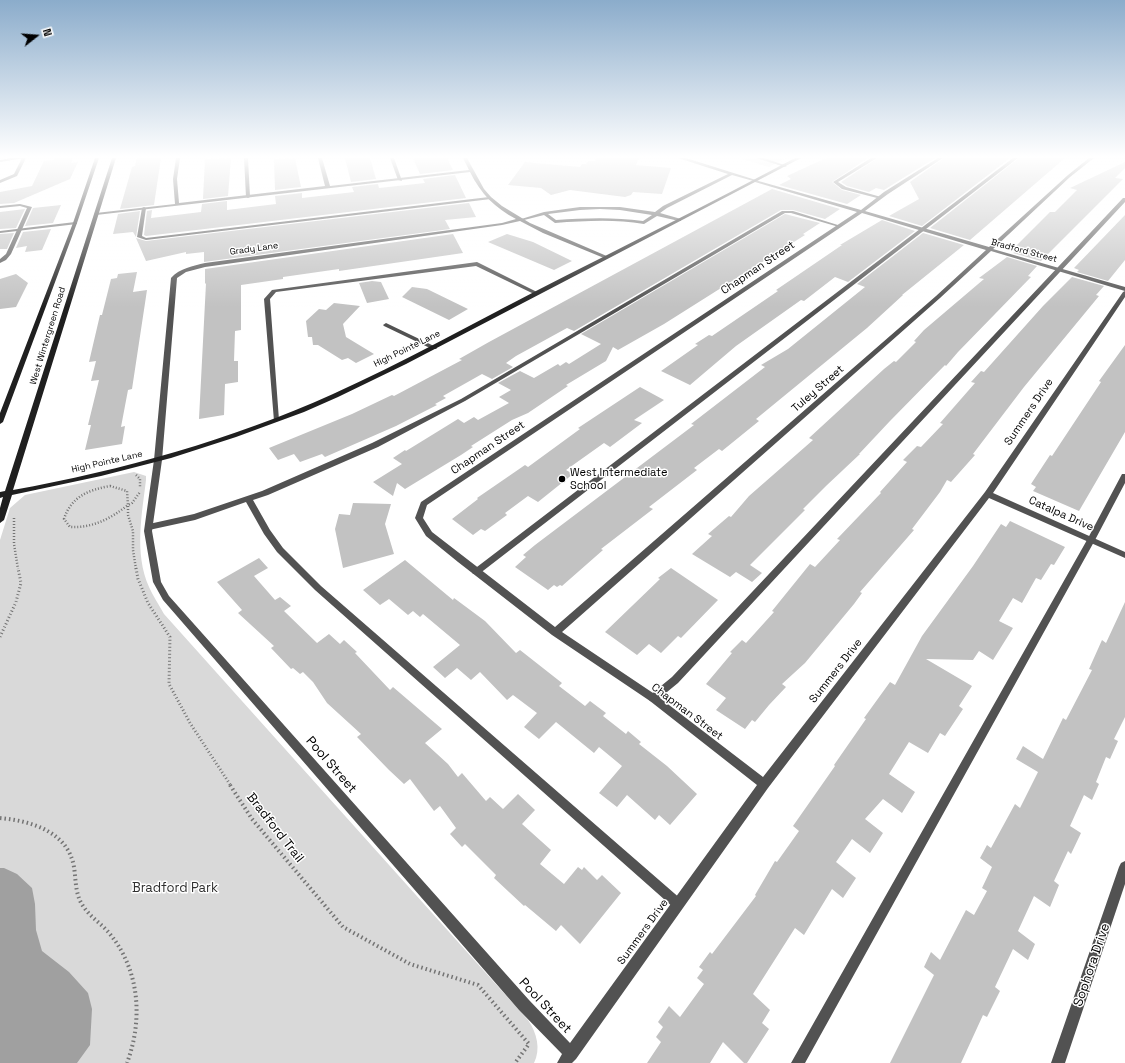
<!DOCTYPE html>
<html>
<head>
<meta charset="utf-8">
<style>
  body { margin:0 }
  #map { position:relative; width:1125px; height:1063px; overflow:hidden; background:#fff; font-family:"Space Grotesk",sans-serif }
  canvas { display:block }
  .north { position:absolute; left:16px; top:16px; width:40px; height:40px; -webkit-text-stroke:3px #fff; paint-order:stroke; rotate:73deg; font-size:11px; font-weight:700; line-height:16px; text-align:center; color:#000 }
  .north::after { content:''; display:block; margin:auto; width:14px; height:18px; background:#000; clip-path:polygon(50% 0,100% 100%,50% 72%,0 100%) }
</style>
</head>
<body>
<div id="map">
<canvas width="1125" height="1063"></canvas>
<div class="north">N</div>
</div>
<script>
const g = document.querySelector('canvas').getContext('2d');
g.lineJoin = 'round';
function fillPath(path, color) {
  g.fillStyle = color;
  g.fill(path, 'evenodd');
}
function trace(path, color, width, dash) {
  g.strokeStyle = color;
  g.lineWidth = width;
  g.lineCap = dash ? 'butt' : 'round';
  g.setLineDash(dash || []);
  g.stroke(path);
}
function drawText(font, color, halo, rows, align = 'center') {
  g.font = font + ' "Space Grotesk",sans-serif';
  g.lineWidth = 3;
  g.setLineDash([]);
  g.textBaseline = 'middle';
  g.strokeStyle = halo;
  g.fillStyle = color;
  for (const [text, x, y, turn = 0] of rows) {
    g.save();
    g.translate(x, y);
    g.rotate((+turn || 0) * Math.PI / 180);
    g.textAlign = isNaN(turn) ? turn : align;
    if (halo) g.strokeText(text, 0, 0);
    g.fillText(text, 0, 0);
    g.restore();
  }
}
fillPath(new Path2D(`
  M739 158H786L769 167Z
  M134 472 146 476V480C142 514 134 553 149 587 153 596 159 605 164 614L528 1020C537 1033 541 1049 534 1063H0V540L10 508 25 495Z`), '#d9d9d9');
fillPath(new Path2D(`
  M0 868H4L17 874 32 888 35 904 36 930 42 951 69 972 88 993 92 1009 90 1045 77 1063H0Z`), '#a0a0a0');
fillPath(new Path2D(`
  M55 158H73L71 163 78 162 70 179 14 203 0 204V192L32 186 44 161 54 160Z
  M137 158H161L154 205 120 209 132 167 135 166Z
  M231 158 228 196 203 199 205 159Z
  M295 158 301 187 275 190 274 159Z
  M345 158H370L376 179 351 182Z
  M413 158H447L453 170 420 174Z
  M596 158H639L636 165 671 168 662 194 633 192 631 195 625 197 570 190 551 195 541 188 508 185 525 162 580 167 582 164H586L588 161H595Z
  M826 158H868L832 182 842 190 861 195 847 204 779 185 791 179 787 176Z
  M878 158H935L884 190 876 188 869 192 847 186 841 182Z
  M944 158H1010L922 226 889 216 919 199 910 182Z
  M1019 158H1065L970 240 930 228Z
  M1125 162V168L1115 178 1123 179 1041 261 1013 253 1017 251 1013 249 1050 212H1055L1077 190 1070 188Z
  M455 175 466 198 146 236 144 235 147 211 152 210 151 218 201 212 202 204 227 201V210L276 204 275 196 302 193V198L354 192 352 187 378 184 379 188 425 183 423 179Z
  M772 189 840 209 825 219 793 210H781L574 331 567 328 516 356 506 363 513 367 492 379 482 374 443 396 446 398 435 404 437 405 396 426 325 457 322 454 300 462 294 454 278 460 269 448 352 414 392 395 394 396 462 360 459 359 489 342Z
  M469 203 476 217 445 220 450 229 204 262V252L186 254V252L146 261 136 238 146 241Z
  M61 205 53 223 25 226 33 208Z
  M25 209 16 228 0 229V212Z
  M140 211 136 237 133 232 113 234 118 214Z
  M785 214 820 223 803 234 805 235 664 324 618 350 613 347 606 361 566 385 568 386 528 413 512 420 471 446 473 447 461 455 405 489 397 483 393 496 373 482 402 464 393 458 405 450 406 451 458 419 464 423 474 417 478 420 509 403 499 397 511 390 498 383 520 371 534 378 558 364 560 366 566 362 569 364 601 344 581 334Z
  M1125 215V260L1108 281 1077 272 1079 270 1074 268Z
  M882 220 915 231 848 282 835 277 804 301 801 300 736 346 690 385 661 371 698 345 695 344 709 335 712 336 778 291 776 290 842 245H840Z
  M51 229 42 250 25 252 27 246 16 248 23 232Z
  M14 233 7 249H0V234Z
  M923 233 964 245 902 295H903L867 328 756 419 759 421 722 451 719 449 694 468 697 470 649 507 653 509 601 549 603 550 562 586 560 585 557 587 554 585 548 590 515 567 526 557 523 555 535 545 694 425 691 424 765 367 761 365 788 349 865 287 857 284Z
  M453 234 463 253 339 271V269L283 277V279L241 285V330L235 331 234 361H238V382L225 384 224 415 199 419 206 283 205 284V269Z
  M507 234 533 242 572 261 554 270 488 242Z
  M1007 257 1037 266 1028 276 1031 277 958 352 946 366 945 365 890 421 859 454H860L826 486 803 509 805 510 750 565 762 573 752 582 736 572 730 577 692 554 712 536 708 534 729 516 731 517 749 496 813 440 809 438 884 369 894 361 896 362 916 342 914 341 924 330 984 279 979 278Z
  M137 272 133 292 147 290 132 389 128 390 121 427 125 426 122 444 85 450 91 425H88L99 380 91 381 96 361 89 362 100 315H102L111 279 117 278 118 274Z
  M16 274 28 283 16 307 0 309V279Z
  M1072 277 1104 286 1096 295 1099 296 1024 387 973 454 975 455 951 482 947 480 940 492 912 529 914 530 860 592 862 593 854 604 805 663 782 684 786 687 769 705 755 722 752 720 745 729 716 710 726 698 706 684 732 653 730 652 742 640 746 643 774 612 772 611 810 564 815 567 840 540 837 539 881 493 880 492 907 462 903 460 917 446 921 447 943 424 940 423 975 383 971 382 981 371 984 372 1043 306Z
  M372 281 381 282 389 299 367 303 359 283Z
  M412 287 427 289 468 309 449 320 402 297Z
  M334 303 360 306 343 324 346 337 374 354 356 363 348 358 342 360 318 345H313L312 337H308L306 321 319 309 326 310Z
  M1125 345V432L1079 511 1033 491 1036 487 1031 484 1050 455 1052 456 1101 382 1099 381Z
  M640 387 664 400 634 420 642 423 610 447 604 443 566 470 573 474 538 502 528 496 505 513 507 515 485 531 481 529 473 535 452 519 478 499 477 498 525 465 528 467 580 429 578 428Z
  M353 503 391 504 385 524 394 554 343 568 335 529 339 514 350 515Z
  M1010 521 1065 547 1054 565 1051 564 1041 580 1036 578 1022 603 1013 598 999 621 1013 628 993 660 979 651 973 660 926 659 972 686 959 706 963 709 945 736 940 733 928 753 909 742 889 774 915 792 902 813 883 799 865 819 883 833 870 853 852 839 836 862 856 878 843 898 832 889 804 935 795 928 753 994 770 1010 762 1023 769 1029 747 1063H744L723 1042 710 1063H647L661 1042 656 1037 663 1027 658 1022 669 1006 680 1017 704 984 697 978 703 970 699 967 710 952 712 954 756 896 755 895 775 861 777 862 799 831 793 826 835 766 834 765 866 719 864 718 890 682 895 685 922 636 973 566 1001 524 1006 527Z
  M259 558 268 568 254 576 275 600 280 597 291 606 284 611 317 643 329 634 340 644 344 640 357 652 355 653 390 690 393 687 442 729 425 743 448 764 458 777 462 773 486 801 490 797 503 809 518 794 535 810 522 824 551 850 540 864 564 884 578 867 582 870 584 867 597 880 602 875 621 893 580 944 561 925 556 931 525 905 524 906 494 878 496 875 465 844 462 847 450 834 456 828 440 806 434 811 410 779 404 784 389 770 357 737 361 734 327 703 313 682 303 672 300 674 293 668 291 669 271 648 274 646 238 613 242 610 217 582Z
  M405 560 453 600 454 598 485 621 516 653 520 650 562 683 559 686 585 706 590 701 606 713 603 716 626 734 628 731 641 742 639 744 667 766 697 794 670 825 659 815 655 820 627 795 617 807 599 793 622 766 599 747 594 753 556 722 539 739 524 727 537 713 513 695 507 700 480 672 471 680 457 668 445 678 433 667 460 645 423 614 420 617 413 611 408 615 389 599 380 605 363 590Z
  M671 568 718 600 681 638 678 636 661 653 649 644 637 655 605 632 660 579 658 578Z
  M1125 602V717L1114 739 1118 741 1110 759 1106 757 1096 782 1099 784 1092 800 1084 795 1070 826 1081 833 1071 854 1068 851 1054 881 1059 885 1050 907 1034 896 1018 931 1035 944 1028 960 1013 949 995 987 1000 991 987 1017 983 1015 961 1063H890L934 975 924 967 931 952 940 960 966 910 974 915 987 891 982 888 992 867 980 858 987 845 991 848 1015 804 1020 808 1038 772 1016 759 1023 746 1043 759 1063 718 1066 720 1092 670 1089 669 1102 640 1106 643Z`), '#c2c2c2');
trace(new Path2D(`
  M136 475 140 479V487
  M110 486 127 491 128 505C110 519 93 528 70 527L64 519C71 497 88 490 110 486Z
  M14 518V544L18 569
  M136 569 133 550V531L128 515V505L132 503 140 492`), '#747474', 2.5, [1, 2]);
trace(new Path2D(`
  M136 568 138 579 148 603 170 637 169 684 190 723 231 786
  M0 637 16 602 21 583 18 568`), '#747474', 3, [1, 2.5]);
trace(new Path2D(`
  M230 785 252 819 343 927 410 964 478 985 529 1044 515 1063
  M0 818C32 821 68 832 74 867 76 880 75 894 83 906 90 917 102 924 110 934 140 971 143 1020 127 1063`), '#747474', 4, [1.5, 3]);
fillPath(new Path2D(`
  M11 158H25L0 162V160Z
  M244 158H248L250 197 248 198 246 197Z
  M390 158H394L402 181 398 180Z
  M678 158H686L759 181 757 182 732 175 667 208 660 213 681 219V221H679L657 216 644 224C614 219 585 221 555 223L544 215 520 221 518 220 544 212 580 207H620L655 212 663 206 728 174ZM600 209 620 210 652 215 643 221C614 217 585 218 556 220L548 214 580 210Z
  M756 158H764L787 166 785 167Z
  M871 158H877L838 182 846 187 881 197V199L842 189 833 182Z
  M1013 158H1018L479 574H473L472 572 473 570Z
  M489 197 491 198V199L146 240 137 237 142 208 144 207 146 208 142 236 146 238Z
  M1123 198H1125V202L678 683 656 701 653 702 650 701 648 698 650 695 672 677Z
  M20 204 32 207 11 254 6 260 0 263V259L6 254 27 208 20 206 0 208V206Z
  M782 211H793L841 226 839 227 791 213H785L465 401 378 447 268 495 253 500 270 530 283 548 321 586 682 900 684 904 682 908 678 910 674 908 315 590 277 552 264 534 246 502 195 520 149 530 145 527 149 524 194 514 262 491 372 443 461 399Z
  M477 262 539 293 534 294 476 266 276 292 270 299 279 420 276 422 274 421 264 299 272 290Z
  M1122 474H1125V483L1095 540 805 1063H791L1087 540Z`), '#525252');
fillPath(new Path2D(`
  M22 158H26L17 176 0 183V180L14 174Z
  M176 158H180L177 179 179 203 325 186 318 158H322L330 186 469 170 463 158H467L484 189 491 197 502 206 530 223 609 257 604 258 543 233 520 221 502 225 205 267 186 272 177 278 162 460 152 531 161 582 169 596 529 1000 570 1043 757 785 650 701 552 635 458 562 426 536 415 518 421 502 857 212 755 182V180L861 210 884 192 938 158H943L888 194 865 211 989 247 1068 175 1089 158H1094L1070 177 993 249 1125 287V291L991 251 940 298 562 632 656 695 763 777 985 492 1123 292 1125 291V297L993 493 1125 552V558L989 498 768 788 576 1059 572 1063H557L562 1054 519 1010 163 600 153 582 144 531 154 460 171 278C180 268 193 266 205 263L502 223 516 219C495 208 481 194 470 172L96 215 94 214 96 213 175 204 173 179ZM862 213 986 250 936 296 555 627 432 532 423 518 427 505Z
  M75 222H77V224L0 233V231Z
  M386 323 436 347 437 348 436 349H432L384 326 383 325Z
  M1125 861V884L1065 1063H1051L1119 867 1121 863Z`), '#525252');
fillPath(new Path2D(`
  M95 158H99L77 223 3 422 0 424V413L73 223Z
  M112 158H116L13 490C123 470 231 440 333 394 402 363 468 326 536 291 622 247 709 204 795 158H801L406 364 338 397 304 412 236 437 171 458 101 476 12 495 4 520 0 523V508L3 497 0 498V492L5 491Z`), '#1f1f1f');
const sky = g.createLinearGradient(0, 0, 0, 307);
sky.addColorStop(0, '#8baccb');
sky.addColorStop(0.51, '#fff');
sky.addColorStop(1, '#ffffff00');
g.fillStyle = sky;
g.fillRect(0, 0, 1125, 307);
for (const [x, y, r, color] of [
  [562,479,4,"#000"]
]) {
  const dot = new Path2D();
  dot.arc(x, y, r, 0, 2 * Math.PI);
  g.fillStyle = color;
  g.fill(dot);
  trace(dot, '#fff', 1.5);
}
drawText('9px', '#000', '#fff', [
  ["Grady Lane",254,249,-8],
  ["Bradford Street",1024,251,15],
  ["West Wintergreen Road",48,336,-73],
  ["High Pointe Lane",407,349,-26],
  ["High Pointe Lane",107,462,-13]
]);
drawText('11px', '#000', '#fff', [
  ["Chapman Street",758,268,-34],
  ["Tuley Street",818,389,-41],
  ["Summers Drive",1029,412,-56],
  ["Chapman Street",488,448,-34],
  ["Catalpa Drive",1061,514,24],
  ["Summers Drive",836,671,-52],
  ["Chapman Street",687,712,37],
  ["Summers Drive",643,932,-54]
]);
drawText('11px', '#000', '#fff', [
  ["West Intermediate",570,473],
  ["School",570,486]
], 'left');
drawText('13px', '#000', '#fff', [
  ["Pool Street",331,765,49],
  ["Bradford Trail",275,828,52],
  ["Sophora Drive",1092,965,-71],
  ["Pool Street",545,1006,47]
]);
drawText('13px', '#303030', '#fff', [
  ["Bradford Park",175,888]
]);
</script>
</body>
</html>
